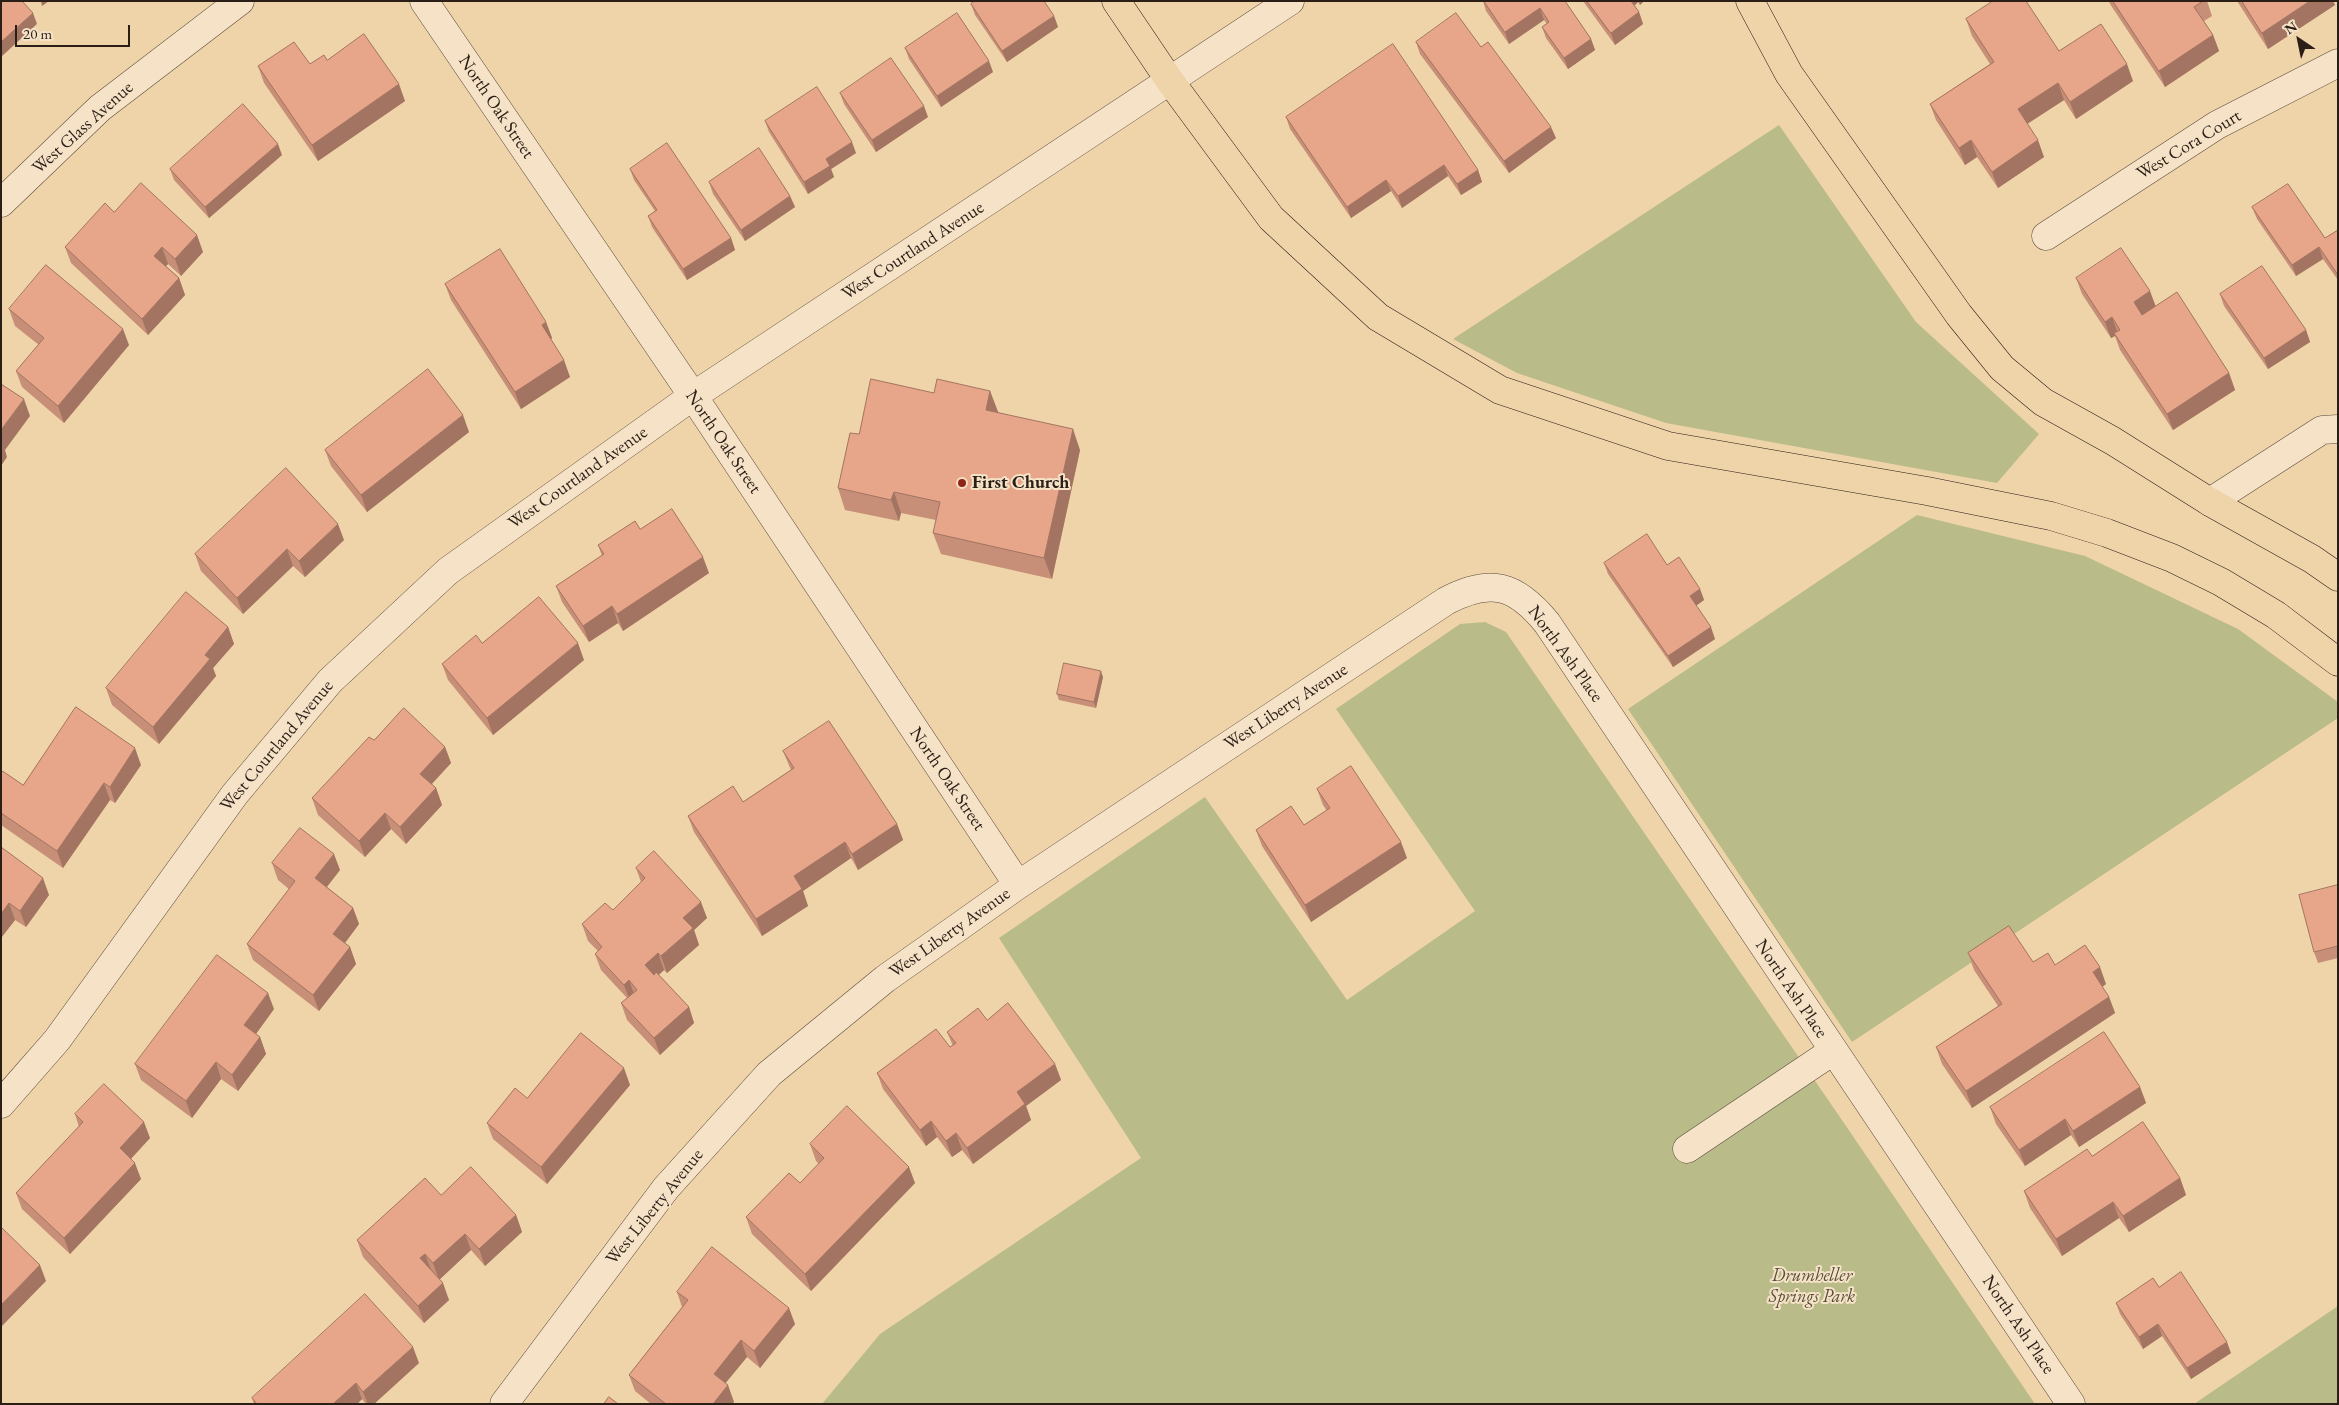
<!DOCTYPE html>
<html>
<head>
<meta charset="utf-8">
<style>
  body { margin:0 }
  #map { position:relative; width:2339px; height:1405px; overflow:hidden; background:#efd3a9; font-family:"EB Garamond",serif }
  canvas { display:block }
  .frame { position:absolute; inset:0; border:2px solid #2a1e17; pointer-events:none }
  .north { position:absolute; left:2274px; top:15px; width:50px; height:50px; -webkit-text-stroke:4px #f5e2c7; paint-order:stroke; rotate:326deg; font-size:14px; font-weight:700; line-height:20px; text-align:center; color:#2a1e17 }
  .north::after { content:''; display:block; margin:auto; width:18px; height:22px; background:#2a1e17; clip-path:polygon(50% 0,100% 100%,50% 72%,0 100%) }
  .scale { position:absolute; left:15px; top:25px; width:115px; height:22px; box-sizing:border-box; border:2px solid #2a1e17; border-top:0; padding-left:6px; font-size:15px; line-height:18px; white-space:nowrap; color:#2a1e17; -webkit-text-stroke:4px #f5e2c7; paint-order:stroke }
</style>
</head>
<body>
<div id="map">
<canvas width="2339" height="1405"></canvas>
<div class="frame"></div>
<div class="north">N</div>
<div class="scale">20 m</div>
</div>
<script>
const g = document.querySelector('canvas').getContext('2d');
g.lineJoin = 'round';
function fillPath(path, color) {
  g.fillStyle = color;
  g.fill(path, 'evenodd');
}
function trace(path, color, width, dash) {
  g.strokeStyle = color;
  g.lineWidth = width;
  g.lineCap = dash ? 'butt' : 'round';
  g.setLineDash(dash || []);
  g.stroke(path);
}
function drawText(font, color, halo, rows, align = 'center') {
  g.font = font + ' "EB Garamond",serif';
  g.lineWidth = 4;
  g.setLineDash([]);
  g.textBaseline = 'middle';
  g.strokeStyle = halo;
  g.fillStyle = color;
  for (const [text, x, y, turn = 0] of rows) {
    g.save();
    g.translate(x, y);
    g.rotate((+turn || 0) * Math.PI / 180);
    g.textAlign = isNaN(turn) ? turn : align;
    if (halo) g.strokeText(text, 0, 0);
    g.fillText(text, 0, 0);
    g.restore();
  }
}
fillPath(new Path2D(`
  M1779 125 1916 322 2039 434 1997 483 1666 423 1517 373 1453 339Z
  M1917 515 2085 556 2238 629 2338 702V718L1852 1042 1628 709Z
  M1485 622 1506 632 1844 1123 2035 1404H822L880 1334 1141 1158 999 938 1205 797 1347 1000 1475 911 1336 709 1460 624Z
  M2338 1306V1404H2194Z`), '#b9bc88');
const street = new Path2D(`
  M424 1 693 396 1018 885
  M1 203 100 108 240 1
  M2046 236 2217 125 2338 63
  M2210 502 2322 430 2338 429
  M1 1104 57 1040 235 794 330 681 448 571 693 396 1290 1
  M1687 1149 1833 1051
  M504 1404 666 1188 769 1074 885 979 1018 885 1446 601C1491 577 1516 585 1547 623L2071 1404`);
const primary = new Path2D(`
  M1116 1 1170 81 1271 218 1378 317 1500 390 1668 446 1927 491 2051 516 2107 533 2172 558 2221 582 2276 615 2338 662
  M1750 1 1789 74 1959 315 2002 368 2043 402 2113 441 2210 502 2312 559 2338 577`);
trace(street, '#5b4b3c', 29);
trace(primary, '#2a1e17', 29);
trace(street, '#f5e2c7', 28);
trace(primary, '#efd3a9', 28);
fillPath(new Path2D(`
  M1483 1H1565L1591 39 1595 50 1568 69 1546 38 1542 27 1547 24 1544 20 1509 44 1486 11Z
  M1583 1H1644L1640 5 1638 2 1634 6 1639 12 1643 24 1615 45Z
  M2109 1H2207L2212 16 2204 21 2213 35 2219 51 2165 87 2110 4Z
  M2237 1H2333L2335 5 2268 49Z
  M971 4 1054 16 1058 27 1007 62 975 15Z
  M1966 19 2059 51 2133 81 2076 119 2064 100 2027 124 2044 157 1998 188 1977 157 1965 165 1936 120 1930 104 1990 64 1972 36Z
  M1416 42 1481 47 1556 138 1509 173 1420 54Z
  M905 48 993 72 941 107 909 59Z
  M327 60 405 101 318 161 264 83 258 66 310 64Z
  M840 93 928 117 876 152 844 104Z
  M1286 117 1478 170 1482 182 1461 195 1448 176 1402 208 1391 191 1351 218 1290 129Z
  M765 121 856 153 831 169 834 177 808 194 769 132Z
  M282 155 209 218 174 180 170 169Z
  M630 169 731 238 735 250 687 280 652 227 648 216 655 211 634 180Z
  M709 182 790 196 795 207 745 241 713 194Z
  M2252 207 2325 238 2338 230V280L2323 259 2296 276 2257 219Z
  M114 212 203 252 181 276 168 264 166 266 179 278 185 295 148 335 71 263 65 247Z
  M2076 278 2155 306 2229 373 2235 390 2173 430 2120 350 2115 336 2111 338 2082 294Z
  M445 284 546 322 552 338 551 339 570 377 521 409 451 300Z
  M2220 294 2306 330 2310 342 2268 369 2224 306Z
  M9 309 129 345 64 423 22 387 16 371 39 345 15 326Z
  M990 391 998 412 1080 450 1052 579 941 554 933 533 936 520 901 513 899 521 845 510 838 488 859 434 934 393Z
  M469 432 367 512 331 466 325 450Z
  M640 529 709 573 623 631 618 623 589 642 562 602 556 586 602 556 598 545Z
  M344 540 305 577 293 566 243 614 201 571 195 554Z
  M1604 563 1667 565 1700 589 1704 600 1696 606 1715 639 1673 667 1608 574Z
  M228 627 234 644 213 668 216 676 159 744 112 705 106 688Z
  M482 643 584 660 493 735 448 680 442 664Z
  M1103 677 1096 708 1059 700 1057 694Z
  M374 740 445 747 451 763 432 784 436 788 442 805 406 844 391 829 365 857 318 815 312 798Z
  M783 751 897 824 903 840 858 870 851 858 803 891 808 906 762 936 694 832 688 816 743 802 791 770Z
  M141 765 115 803 110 800 63 868 1 825V771L23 785Z
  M1317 789 1407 858 1311 922 1262 846 1256 830 1304 825 1327 811 1323 805Z
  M1 847 49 895 26 927 15 920 1 938Z
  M272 863 340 870 327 887 353 908 359 924 345 943 350 947 356 964 319 1011 253 960 247 944 289 889 278 880Z
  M636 868 707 918 694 930 699 945 667 973 664 970 659 975 689 1007 694 1023 660 1055 627 1020 621 1003 627 998 601 970 595 954 598 951 588 941 582 924 613 910 641 882Z
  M2338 885V958L2318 963 2314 952Z
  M1968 953 2033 962 2055 965 2106 984 2102 987 2109 997 2115 1013 1972 1108 1942 1064 1936 1047 1998 1006 1974 970Z
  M274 1009 256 1034 260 1037 266 1054 238 1091 221 1079 192 1118 141 1080 135 1064Z
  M987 1020 1055 1064 1061 1080 1026 1106 1031 1120 973 1164 962 1150 952 1157 937 1137 926 1146 883 1089 877 1073 950 1047 953 1046 947 1032Z
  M630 1085 547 1184 493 1139 487 1123 527 1098Z
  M2140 1087 2146 1103 2079 1147 2071 1135 2025 1166 1996 1124 1990 1107Z
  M75 1114 150 1138 131 1159 141 1179 70 1254 22 1209 16 1193 79 1127Z
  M810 1144 915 1183 811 1291 752 1234 746 1217 800 1183 819 1164 816 1161Z
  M2092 1156 2180 1178 2186 1195 2129 1232 2119 1218 2062 1256 2030 1208 2024 1191Z
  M441 1195 516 1215 522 1232 485 1266 471 1250 439 1280 449 1300 424 1323 363 1257 357 1240Z
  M2159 1287 2231 1353 2191 1379 2162 1336 2143 1349 2120 1314 2116 1303Z
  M677 1292 795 1324 760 1368 747 1357 725 1383 734 1402 732 1404H651L635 1391 629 1375 682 1307Z
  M419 1363 374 1404H366L362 1399 357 1404H254L252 1398Z`), '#c78f77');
fillPath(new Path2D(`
  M41 1H49L42 6Z
  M1629 1H1638V2L1632 8Z
  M1639 1H1644L1640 5Z
  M2310 1H2333L2335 5 2268 49 2262 33Z
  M1540 8 1544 20 1509 44 1505 32Z
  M1639 12 1643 24 1615 45 1611 33Z
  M33 13 37 24 1 57V42Z
  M1054 16 1058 27 1007 62 1002 51Z
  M2213 35 2219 51 2165 87 2159 71Z
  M1591 39 1595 50 1568 69 1564 58Z
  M989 61 993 72 941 107 937 96Z
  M2127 64 2133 81 2076 119 2070 102Z
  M2058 83 2064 100 2024 126 2018 109Z
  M399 84 405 101 318 161 312 145Z
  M924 106 928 117 876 152 872 140Z
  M1551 127 1556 138 1509 173 1504 161Z
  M1971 140 1977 157 1965 165 1959 148Z
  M2038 140 2044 157 1998 188 1992 172Z
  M852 142 856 153 831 169 834 177 808 194 804 182 826 159Z
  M278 144 282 155 209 218 205 207Z
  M1444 165 1448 176 1402 208 1398 196Z
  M1478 170 1482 182 1461 195 1457 184Z
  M1386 180 1391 191 1351 218 1347 207Z
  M790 196 795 207 745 241 741 230Z
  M197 235 203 252 181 276 175 259Z
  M731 238 735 250 687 280 683 269Z
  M162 247 168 264 160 272 154 256Z
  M2319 247 2323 259 2296 276 2292 265Z
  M179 278 185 295 148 335 142 319Z
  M2150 291 2156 307 2140 318 2134 302Z
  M2112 317 2118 334 2114 333 2115 336 2111 338 2105 322Z
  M546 322 552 338 548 342 542 325Z
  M123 329 129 345 64 423 58 406Z
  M2306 330 2310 342 2268 369 2264 358Z
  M564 360 570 377 521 409 515 392Z
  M2229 373 2235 390 2173 430 2167 414Z
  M990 391 998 412 994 431 986 410Z
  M24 399 30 416 5 450 7 457 1 466V430Z
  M463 415 469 432 367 512 361 495Z
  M1073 429 1080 450 1052 579 1044 558Z
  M894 492 901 513 899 521 891 500Z
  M338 524 344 540 305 577 299 561Z
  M287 549 293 566 243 614 237 598Z
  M703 557 709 573 623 631 617 614Z
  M1700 589 1704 600 1694 607 1690 596Z
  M612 606 618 623 589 642 583 626Z
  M228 627 234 644 213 668 216 676 159 744 153 727 205 655Z
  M1711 627 1715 639 1673 667 1668 656Z
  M578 643 584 660 493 735 487 718Z
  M1101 671 1103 677 1096 708 1094 702Z
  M445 747 451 763 426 790 420 774Z
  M135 748 141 765 115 803 110 787Z
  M104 783 110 800 63 868 57 851Z
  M436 788 442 805 406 844 400 827Z
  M385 813 391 829 365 857 359 841Z
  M897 824 903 840 858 870 852 854Z
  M845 842 851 858 803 891 808 906 762 936 756 919 794 876Z
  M1401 842 1407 858 1311 922 1305 905Z
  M334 854 340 870 321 894 315 878Z
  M43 878 49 895 26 927 20 911Z
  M701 902 707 918 694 930 699 945 667 973 661 956 683 918Z
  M9 903 15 920 1 938V914Z
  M353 908 359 924 339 951 333 934Z
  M350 947 356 964 319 1011 313 995Z
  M658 953 664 970 651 981 645 965Z
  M2100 967 2106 984 2099 989 2093 972Z
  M629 980 635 997 630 1001 624 985Z
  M268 993 274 1009 250 1042 244 1025Z
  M2109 997 2115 1013 1972 1108 1966 1091Z
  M689 1007 694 1023 660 1055 654 1038Z
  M260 1037 266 1054 238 1091 232 1075Z
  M216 1062 221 1079 192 1118 186 1101Z
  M1055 1064 1061 1080 1026 1106 1031 1120 973 1164 967 1148 1017 1092Z
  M624 1068 630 1085 547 1184 541 1167Z
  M2140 1087 2146 1103 2079 1147 2073 1131Z
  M2065 1119 2071 1135 2025 1166 2019 1150Z
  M931 1121 937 1137 926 1146 920 1130Z
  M144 1122 150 1138 126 1164 120 1148Z
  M956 1133 962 1150 952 1157 946 1141Z
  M135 1163 141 1179 70 1254 64 1238Z
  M909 1167 915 1183 811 1291 805 1274Z
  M2180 1178 2186 1195 2129 1232 2123 1216Z
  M2113 1202 2119 1218 2062 1256 2056 1239Z
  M516 1215 522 1232 485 1266 479 1249Z
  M465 1234 471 1250 439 1280 433 1263Z
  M425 1254 431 1270 420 1258Z
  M40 1265 46 1281 1 1327V1305Z
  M443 1283 449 1300 424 1323 418 1306Z
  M789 1308 795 1324 760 1368 754 1351Z
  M2158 1324 2162 1336 2143 1349 2139 1337Z
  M741 1340 747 1357 720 1390 714 1374Z
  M2227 1342 2231 1353 2191 1379 2187 1368Z
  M413 1347 419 1363 374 1404H368L363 1392Z
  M356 1383 362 1399 357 1404H333Z
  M728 1385 734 1402 732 1404H713Z`), '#a27461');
const building = new Path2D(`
  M1 1H22L33 13 1 42Z
  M975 1H1044L1054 16 1002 51 971 4Z
  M1484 1H1565L1591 39 1564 58 1542 27 1549 22 1540 8 1505 32Z
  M1587 1H1631L1639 12 1611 33Z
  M1993 1H2026L2059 51 2101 24 2127 64 2070 102 2058 83 2018 109 2038 140 1992 172 1971 140 1959 148 1930 104 1994 62 1966 19Z
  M2113 1H2203L2194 7 2213 35 2159 71Z
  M2242 1H2310L2262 33Z
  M957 13 989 61 937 96 905 48Z
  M1456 13 1481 47 1488 42 1551 127 1504 161 1416 42Z
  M364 34 399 84 312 145 258 66 294 42 310 64 324 55 327 60Z
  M1393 44 1478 170 1457 184 1444 165 1398 196 1386 180 1347 207 1286 117Z
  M891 58 924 106 872 140 840 93Z
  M817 87 852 142 826 159 830 166 804 182 765 121Z
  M243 104 278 144 205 207 170 169Z
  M667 143 731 238 683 269 648 216 657 210 630 169Z
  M759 148 790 196 741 230 709 182Z
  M141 183 197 235 175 259 162 247 154 256 179 278 142 319 65 247 105 203 114 212Z
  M2288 184 2325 238 2338 230V275L2319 247 2292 265 2252 207Z
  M2121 248 2150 291 2134 302 2142 315 2177 292 2229 373 2167 414 2114 333 2120 330 2112 317 2105 322 2076 278Z
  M500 249 546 322 542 325 564 360 515 392 445 284Z
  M46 265 123 329 58 406 16 371 44 338 9 309Z
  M2262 266 2306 330 2264 358 2220 294Z
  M428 369 463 415 361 495 325 450Z
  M871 379 934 393 937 379 990 391 986 410 1073 429 1044 558 933 533 940 502 894 492 891 500 838 488 850 433 859 434Z
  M1 384 24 399 1 430Z
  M286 468 338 524 299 561 287 549 237 598 195 554Z
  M672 509 703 557 617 614 612 606 583 626 556 586 604 554 598 545 635 521 640 529Z
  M1647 534 1667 565 1679 557 1700 589 1690 596 1711 627 1668 656 1604 563Z
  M186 592 228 627 205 655 210 659 153 727 106 688Z
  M539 597 578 643 487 718 442 664 476 635 482 643Z
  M1064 663 1101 671 1094 702 1057 694Z
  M76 707 135 748 110 787 104 783 57 851 1 813V771L4 772 23 785Z
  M404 708 445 747 420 774 436 788 400 827 385 813 359 841 312 798 369 737 374 740Z
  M829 721 897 824 852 854 845 842 794 876 802 889 756 919 688 816 733 786 743 802 794 768 783 751Z
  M1351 766 1401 842 1305 905 1256 830 1291 806 1304 825 1330 808 1317 789Z
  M300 828 334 854 315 878 353 908 333 934 350 947 313 995 247 944 295 881 272 863Z
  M1 847 43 878 20 911 9 903 1 914Z
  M654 851 701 902 683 918 693 928 661 956 658 953 645 965 654 975 656 972 689 1007 654 1038 621 1003 637 990 629 980 624 985 595 954 602 947 582 924 605 903 613 910 645 878 636 868Z
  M2338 885V946L2314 952 2299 895Z
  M2009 926 2033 962 2048 953 2055 965 2085 945 2100 967 2093 972 2109 997 1966 1091 1936 1047 2002 1004 1968 953Z
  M217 955 268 993 244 1025 260 1037 232 1075 216 1062 186 1101 135 1064Z
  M1008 1003 1055 1064 1017 1092 1025 1104 967 1148 956 1133 946 1141 931 1121 920 1130 877 1073 936 1029 950 1047 956 1043 947 1032 978 1008 987 1020Z
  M2104 1032 2140 1087 2073 1131 2065 1119 2019 1150 1990 1107Z
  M581 1033 624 1068 541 1167 487 1123 515 1088 527 1098Z
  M104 1084 144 1122 120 1148 135 1163 64 1238 16 1193 83 1122 75 1114Z
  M847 1106 909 1167 805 1274 746 1217 789 1173 800 1183 824 1158 810 1144Z
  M2143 1122 2180 1178 2123 1216 2113 1202 2056 1239 2024 1191 2087 1149 2092 1156Z
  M471 1167 516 1215 479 1249 465 1234 433 1263 425 1254 420 1258 443 1283 418 1306 357 1240 425 1178 441 1195Z
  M1 1227 40 1265 1 1305Z
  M712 1247 789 1308 754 1351 741 1340 714 1374 728 1385 713 1404H666L629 1375 688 1300 677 1292Z
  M2181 1272 2227 1342 2187 1368 2158 1324 2139 1337 2116 1303 2153 1278 2159 1287Z
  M365 1294 413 1347 363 1392 356 1383 333 1404H257L252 1398Z
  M609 1397 618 1404H604Z`);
fillPath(building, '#e7a68a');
trace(building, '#a27461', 1);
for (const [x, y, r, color] of [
  [962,483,5,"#8f2418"]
]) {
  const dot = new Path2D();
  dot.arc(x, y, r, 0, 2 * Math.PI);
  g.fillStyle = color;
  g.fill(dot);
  trace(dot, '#f5e2c7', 2);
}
drawText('18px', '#2a1e17', '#f5e2c7', [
  ["North Oak Street",496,107,56],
  ["West Glass Avenue",83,128,-42],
  ["West Cora Court",2189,145,-31],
  ["West Courtland Avenue",913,251,-33],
  ["North Oak Street",723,442,56],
  ["West Courtland Avenue",578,478,-35],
  ["North Ash Place",1565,654,54],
  ["West Liberty Avenue",1286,707,-33],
  ["West Courtland Avenue",277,746,-50],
  ["North Oak Street",947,779,56],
  ["West Liberty Avenue",950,933,-35],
  ["North Ash Place",1791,989,56],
  ["West Liberty Avenue",655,1207,-51],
  ["North Ash Place",2018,1325,56]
]);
drawText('bold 18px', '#2a1e17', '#f5e2c7', [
  ["First Church",972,483]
], 'left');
drawText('italic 18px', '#554d39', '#f5e2c7', [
  ["Drumheller",1812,1276],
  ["Springs Park",1812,1297]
]);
</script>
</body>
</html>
